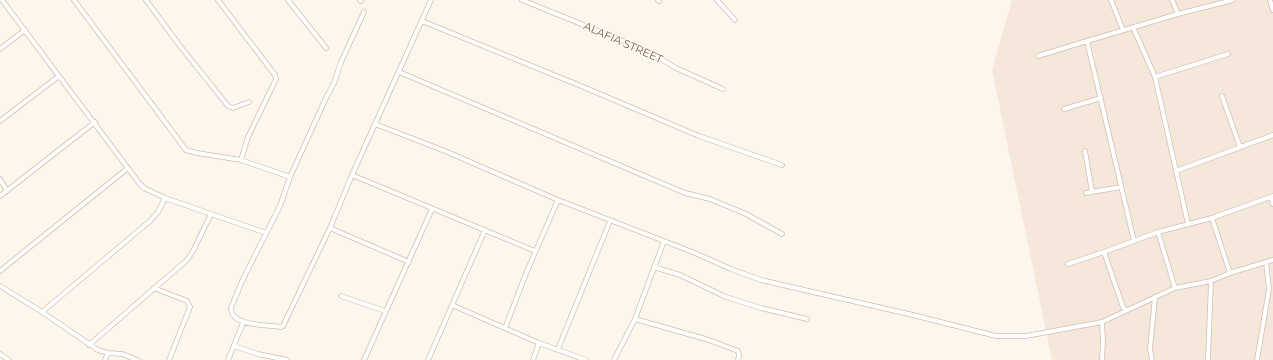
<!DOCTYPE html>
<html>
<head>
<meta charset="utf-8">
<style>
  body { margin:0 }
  canvas { display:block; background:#fdf6ec }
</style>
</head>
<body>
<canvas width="1273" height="360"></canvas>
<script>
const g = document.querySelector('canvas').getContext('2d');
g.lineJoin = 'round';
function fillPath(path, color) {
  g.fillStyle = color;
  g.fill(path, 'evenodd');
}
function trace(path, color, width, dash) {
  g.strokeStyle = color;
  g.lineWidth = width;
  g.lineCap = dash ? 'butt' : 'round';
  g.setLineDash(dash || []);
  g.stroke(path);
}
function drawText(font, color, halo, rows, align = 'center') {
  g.font = font + ' Montserrat,sans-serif';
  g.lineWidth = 3;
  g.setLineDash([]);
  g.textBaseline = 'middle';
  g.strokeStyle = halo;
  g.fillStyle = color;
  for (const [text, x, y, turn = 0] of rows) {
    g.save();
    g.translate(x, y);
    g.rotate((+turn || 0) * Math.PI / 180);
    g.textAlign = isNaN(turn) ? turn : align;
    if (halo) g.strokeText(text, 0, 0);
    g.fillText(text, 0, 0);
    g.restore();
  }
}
fillPath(new Path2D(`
  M1012 0H1273V360H1052L992 70Z`), '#f5e8da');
const street = new Path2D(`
  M2 0 139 183 144 188 165 198 266 233
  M74 0 186 150 197 153 241 160 290 177
  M146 0 180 46 228 106 233 108 249 102
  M218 0 275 75 276 79 248 137 241 160
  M288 0 326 48
  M360 0 361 1
  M522 0 628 43 653 54 676 68 723 89
  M658 0 659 1
  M717 0 735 20
  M1111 0 1123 30
  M1172 0 1178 14
  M1270 0 1273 10
  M364 12 341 62 334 83 326 98 290 177 280 206 243 279 231 308C230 326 268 325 281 327L283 326 330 228 352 175 431 0
  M422 21 581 86 699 136 782 165
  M1133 27 1155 77 1188 224
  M0 49 25 30
  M1038 56 1087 41
  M399 72 685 193 710 199 746 214 782 234
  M1155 77 1228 54
  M1222 96 1240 147
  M1064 109 1101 98
  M0 121 59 76
  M375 124 445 151 558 200 695 253 731 269 761 280 913 315 996 336H1026L1102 322 1175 288 1211 281 1230 273 1273 260
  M1085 151 1092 192
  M1176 171 1273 135
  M352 175 535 251
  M0 179 7 191
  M1086 193 1121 187
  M0 196 95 122
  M1271 197 1273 204
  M1212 218 1230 273
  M330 228 409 262
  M1158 232 1175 288
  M1134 241 1087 41 1178 14 1233 0
  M1068 264 1104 252
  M654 267 680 275 726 297 761 308 807 319
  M0 271 128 168
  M0 286 42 312 98 350 108 353 122 354 138 360
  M154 288 187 301 190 307 169 360
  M341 296 385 311
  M452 305 539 343 586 360
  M1126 310 1123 307 1104 252 1158 232 1212 218 1273 196
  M42 312 150 221 158 212 165 198
  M635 319 709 340 738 351 739 355 738 360
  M1102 322 1103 341 1102 360
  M505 328 527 271 558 200
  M89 345 187 260 193 251 211 214
  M234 346 258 354 287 360
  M558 349 610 221
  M0 354 9 360
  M105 360 108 353
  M228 360 243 323
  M364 360 432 209
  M428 360 485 230
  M533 360 539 343
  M614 360 635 319 664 241
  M1152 360 1150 349 1155 297
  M1208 360 1211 281
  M1257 360 1269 289 1266 262`);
trace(street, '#d1beb0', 5.5);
trace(street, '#fff', 4);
drawText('11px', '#7a5c4d', '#fffaf3', [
  ["ALAFIA STREET",623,43,24]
]);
</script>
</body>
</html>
